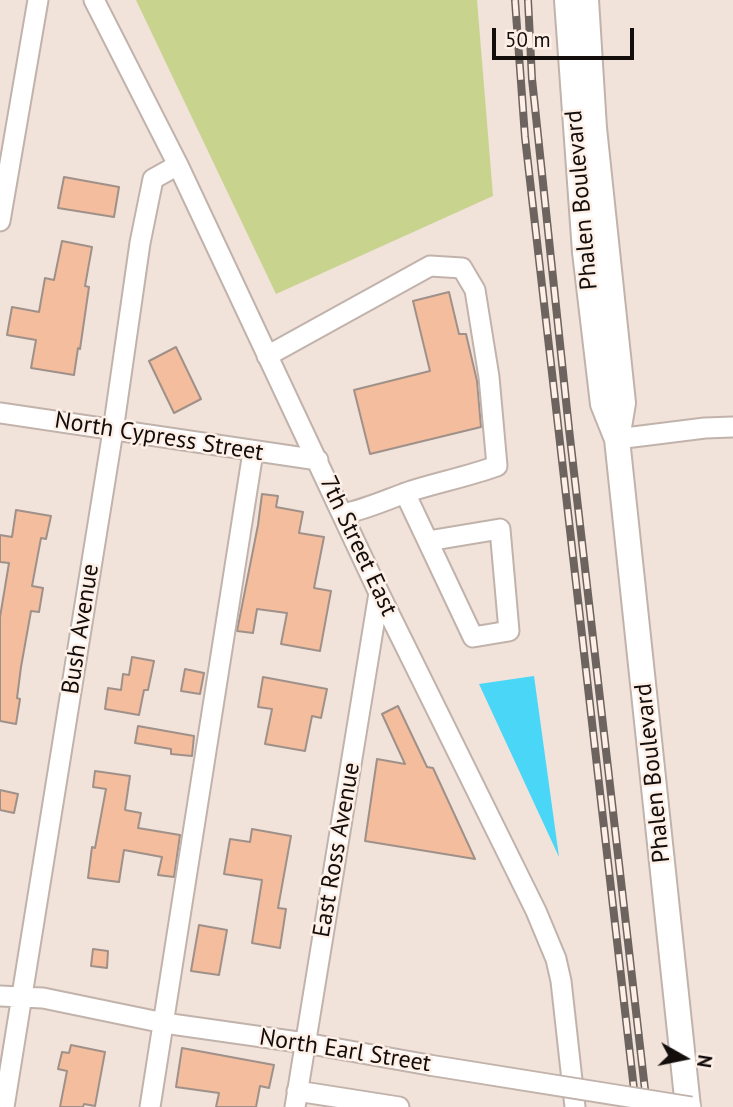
<!DOCTYPE html>
<html>
<head>
<meta charset="utf-8">
<style>
  body { margin:0 }
  #map { position:relative; width:733px; height:1107px; overflow:hidden; background:#f1e2da; font-family:"PT Sans",sans-serif }
  canvas { display:block }
  .north { position:absolute; left:649px; top:1023px; width:70px; height:70px; -webkit-text-stroke:5px #feefe7; paint-order:stroke; rotate:99deg; font-size:19px; font-weight:700; line-height:28px; text-align:center; color:#130e0c }
  .north::after { content:''; display:block; margin:auto; width:24px; height:32px; background:#130e0c; clip-path:polygon(50% 0,100% 100%,50% 72%,0 100%) }
  .scale { position:absolute; left:492px; top:28px; width:142px; height:32px; box-sizing:border-box; border:4px solid #130e0c; border-top:0; padding-left:9px; font-size:21px; line-height:24px; white-space:nowrap; color:#130e0c; -webkit-text-stroke:5px #feefe7; paint-order:stroke }
</style>
</head>
<body>
<div id="map">
<canvas width="733" height="1107"></canvas>
<div class="north">N</div>
<div class="scale">50 m</div>
</div>
<script>
const g = document.querySelector('canvas').getContext('2d');
g.lineJoin = 'round';
function fillPath(path, color) {
  g.fillStyle = color;
  g.fill(path, 'evenodd');
}
function trace(path, color, width, dash) {
  g.strokeStyle = color;
  g.lineWidth = width;
  g.lineCap = dash ? 'butt' : 'round';
  g.setLineDash(dash || []);
  g.stroke(path);
}
function drawText(font, color, halo, rows, align = 'center') {
  g.font = font + ' "PT Sans",sans-serif';
  g.lineWidth = 5;
  g.setLineDash([]);
  g.textBaseline = 'middle';
  g.strokeStyle = halo;
  g.fillStyle = color;
  for (const [text, x, y, turn = 0] of rows) {
    g.save();
    g.translate(x, y);
    g.rotate((+turn || 0) * Math.PI / 180);
    g.textAlign = isNaN(turn) ? turn : align;
    if (halo) g.strokeText(text, 0, 0);
    g.fillText(text, 0, 0);
    g.restore();
  }
}
fillPath(new Path2D(`
  M136 0H477L493 196 276 294Z`), '#c8d38e');
fillPath(new Path2D(`
  M534 676 559 857 479 684Z`), '#49d6f7');
const building = new Path2D(`
  M64 177 119 187 114 217 58 208Z
  M62 241 92 247 85 286 89 287 80 349 78 348 74 375 31 368 36 340 7 335 12 307 39 312 45 278 54 280Z
  M449 292 459 334H466L477 381 481 427 370 454 354 390 430 371 413 301Z
  M176 347 201 399 174 413 149 361Z
  M262 494 278 496 276 507 303 512 299 533 324 537 314 588 331 591 320 651 281 644 287 613 257 609 253 633 237 631 258 525Z
  M16 510 51 516 46 539 41 538 32 586 43 588 39 612 31 611 21 667 17 698 20 699 16 724 0 721V617L9 563 0 562V535L12 537Z
  M132 657 154 661 148 690H144L139 715 105 709 108 688 121 690 123 674 129 675Z
  M185 669 204 673 200 694 181 691Z
  M263 677 327 689 321 718 312 716 305 751 265 744 272 709 258 707Z
  M398 706 427 767 433 768 475 859 365 841 377 759 405 764 382 714Z
  M138 726 194 736 192 756 171 754V749L135 743Z
  M95 771 130 776 125 810 141 813 138 828 180 835 174 877 158 875 162 857 124 850 119 882 88 878 92 847 95 848 106 789 93 787Z
  M0 790 18 794 14 813 0 810Z
  M252 829 291 836 278 908 286 909 280 948 252 943 262 880 224 874 230 839 250 842Z
  M199 925 227 930 219 975 191 971Z
  M93 949 108 951 107 968 91 966Z
  M71 1045 105 1052 95 1106 84 1104 83 1107H60L67 1071 58 1069 62 1052 69 1053Z
  M182 1048 274 1065 269 1088 260 1086 256 1107H216L219 1093 176 1087Z`);
fillPath(building, '#f3bd9e');
trace(building, '#9f9189', 2);
const minor = new Path2D(`
  M94 0 178 165 379 593 536 911 556 959 561 981 575 1107
  M0 221 38 0
  M267 356 430 266 462 268 475 290 489 377 497 466C469 476 440 482 411 491 388 499 367 509 343 514
  M0 413 318 460
  M617 439 705 428 733 427
  M405 493 473 637 509 631 500 529 428 541
  M0 996 43 998 164 1023 305 1043 429 1065
  M297 1091 399 1107
  M4 1107 113 431 140 243 153 179 178 165
  M150 1107 253 452
  M295 1107 379 593`);
const major = new Path2D(`
  M567 0 585 252 603 404 617 439
  M586 0 594 128 623 403 617 439 688 1107`);
trace(minor, '#c1b3ab', 23);
trace(major, '#c1b3ab', 28);
trace(minor, '#fff', 19);
trace(major, '#fff', 24);
const rail = new Path2D(`
  M515 0 525 137 636 1107
  M528 0 532 79 569 429 647 1107`);
trace(rail, '#6d6460', 8);
trace(rail, '#feefe7', 5, [16]);
const minorBridge = new Path2D(`
  M429 1065 691 1107`);
trace(minorBridge, '#c1b3ab', 23, []);
trace(minorBridge, '#fff', 19);
drawText('24px', '#130e0c', '#feefe7', [
  ["Phalen Boulevard",582,200,-95],
  ["North Cypress Street",159,437,9],
  ["7th Street East",358,546,65],
  ["Bush Avenue",81,629,-81],
  ["Phalen Boulevard",653,773,-96],
  ["East Ross Avenue",337,850,-80],
  ["North Earl Street",345,1051,9]
]);
</script>
</body>
</html>
